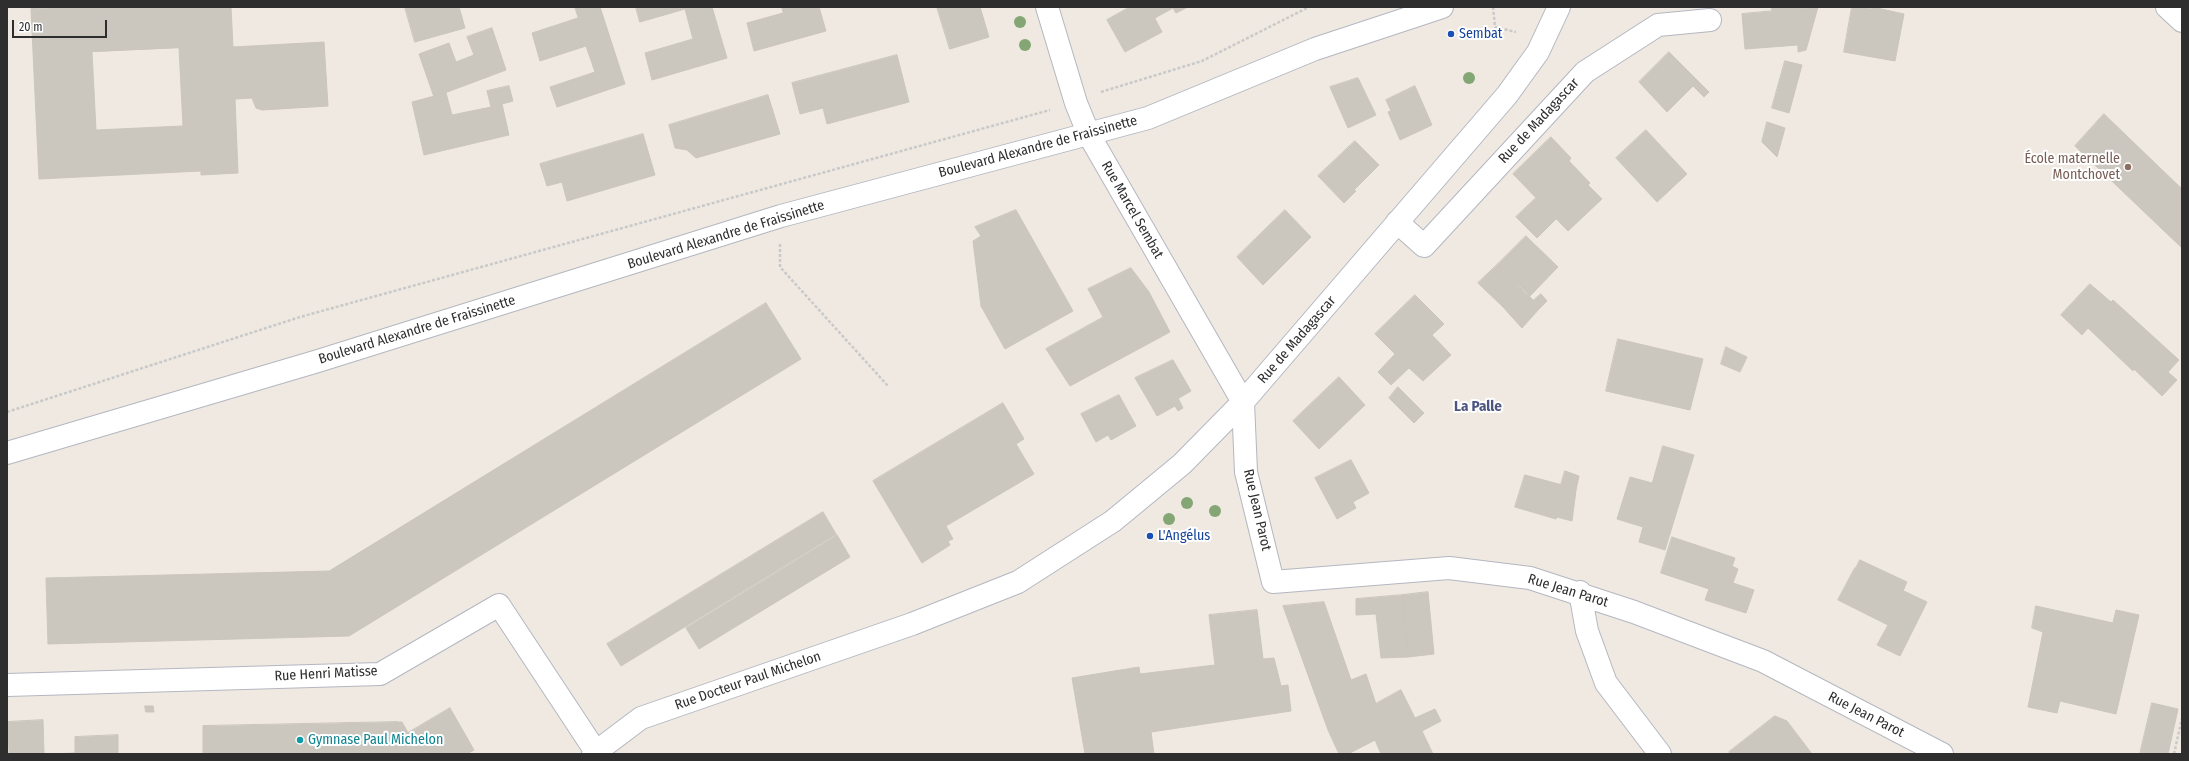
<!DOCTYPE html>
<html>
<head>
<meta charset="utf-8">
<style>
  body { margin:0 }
  #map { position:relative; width:2189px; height:761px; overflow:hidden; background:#efe9e1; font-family:"Fira Sans Condensed",sans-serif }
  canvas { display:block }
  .frame { position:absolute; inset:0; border:8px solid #2e2e2e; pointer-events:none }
  .scale { position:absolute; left:12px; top:20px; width:95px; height:18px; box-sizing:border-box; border:2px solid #2e2e2e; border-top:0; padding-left:5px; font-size:12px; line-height:14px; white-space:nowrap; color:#2e2e2e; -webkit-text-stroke:3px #fff; paint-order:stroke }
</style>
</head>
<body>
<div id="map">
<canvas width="2189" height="761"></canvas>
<div class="frame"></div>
<div class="scale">20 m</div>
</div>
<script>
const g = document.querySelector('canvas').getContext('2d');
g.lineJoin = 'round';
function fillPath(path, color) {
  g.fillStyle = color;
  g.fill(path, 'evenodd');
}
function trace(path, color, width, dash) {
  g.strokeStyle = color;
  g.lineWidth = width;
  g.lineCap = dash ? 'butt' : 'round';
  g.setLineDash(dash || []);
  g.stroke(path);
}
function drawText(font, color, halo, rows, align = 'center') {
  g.font = font + ' "Fira Sans Condensed",sans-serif';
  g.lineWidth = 4;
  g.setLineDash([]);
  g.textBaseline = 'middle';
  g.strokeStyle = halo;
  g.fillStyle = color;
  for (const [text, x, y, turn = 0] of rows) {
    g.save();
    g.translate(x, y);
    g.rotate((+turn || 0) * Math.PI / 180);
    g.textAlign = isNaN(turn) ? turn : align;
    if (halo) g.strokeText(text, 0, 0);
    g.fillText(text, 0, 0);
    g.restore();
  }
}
const building = new Path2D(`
  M74 7H231L233 47 324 42 328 106 262 110 256 108 252 98 235 99 238 173 201 175V171L39 179 31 9ZM179 48 183 126 96 130 92 52Z
  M405 7H459L465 28 415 42Z
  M575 7H600L625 84 557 107 550 87 595 72 586 46 540 61 532 33 578 18Z
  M636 7H712L727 58 652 80 645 53 693 39 685 9 640 22Z
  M782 7H819L826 31 754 51 747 23 783 13Z
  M937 7H980L989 37 950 49Z
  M1130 7H1149L1162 32 1125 52 1107 20Z
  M1149 7H1188L1176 13 1173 8 1155 18Z
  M1772 7H1803L1804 9 1772 11Z
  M1818 7 1806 50 1798 52V45L1745 49 1742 14Z
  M1852 7 1871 9 1872 7 1904 14 1895 61 1844 52Z
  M492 28 506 70 434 97 419 54 449 43 456 62 474 55 467 37Z
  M1669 52 1698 81 1667 112 1639 82Z
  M897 55 909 102 827 124 823 108 800 114 792 83Z
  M1785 61 1802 65 1789 113 1772 108Z
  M1358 78 1376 115 1348 128 1330 87Z
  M1698 81 1709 92 1704 97 1693 86Z
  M509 86 513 101 502 104 509 135 424 155 412 102 446 93 452 115 491 107 487 91Z
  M1415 86 1432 125 1400 140 1388 112 1391 111 1386 100Z
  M768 95 780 134 696 158 687 150 675 148 669 125Z
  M2104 114 2182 189V248L2075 146Z
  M1767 122 1785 128 1777 157 1762 142Z
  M1646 130 1687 174 1657 202 1616 158Z
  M643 134 655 175 567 201 562 182 547 186 540 164Z
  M1551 137 1571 158 1569 161 1590 183 1588 185 1602 199 1568 231 1513 174Z
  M1355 141 1379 165 1354 190 1356 191 1344 203 1318 176Z
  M1536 198 1556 219 1537 238 1516 217Z
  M1016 210 1073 311 1005 349 981 306 973 241 981 236 975 227Z
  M1285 210 1311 237 1263 285 1237 257Z
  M1526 236 1558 267 1529 297 1498 264Z
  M1498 264 1522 288 1503 307 1478 283Z
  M1131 268 1149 292 1103 317 1088 289Z
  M2090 284 2111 302 2113 300 2179 360 2168 372 2177 380 2162 396 2134 369 2133 371 2088 328 2082 335 2061 315Z
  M1522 288 1531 298 1512 317 1503 307Z
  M1149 292 1170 332 1070 386 1046 349Z
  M1541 294 1547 301 1540 308 1533 301Z
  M1415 295 1444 324 1432 335 1451 355 1423 381 1409 368 1391 385 1378 372 1395 354 1375 334Z
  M1531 298 1540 308 1522 328 1512 317Z
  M766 303 801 359 349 636 48 644 46 578 329 571Z
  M1618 339 1703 359 1690 410 1606 391Z
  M1726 347 1747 357 1740 372 1721 364Z
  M1173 360 1191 391 1167 405 1164 400 1152 407 1135 378Z
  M1339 377 1365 405 1319 449 1293 421Z
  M1398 387 1424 413 1414 423 1389 398Z
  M1119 395 1136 426 1111 440 1108 435 1096 442 1081 414Z
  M1178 398 1183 408 1178 411 1175 406 1157 416 1152 407 1164 400 1167 405Z
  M1003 403 1024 439 1016 444 1034 474 946 526 953 539 948 541 950 545 922 563 873 481Z
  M1663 446 1694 455 1665 550 1639 542 1643 527 1617 519 1630 477 1652 483Z
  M1351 460 1369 493 1353 502 1356 508 1337 519 1315 478Z
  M1565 471 1579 476 1576 490 1561 485Z
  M1525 475 1566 486 1556 519 1515 507Z
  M1566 486 1576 490 1572 521 1557 517Z
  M823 512 836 534 621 666 607 644Z
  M837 535 850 557 699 649 686 628Z
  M1672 537 1735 558 1727 581 1754 590 1746 613 1705 600 1709 589 1661 573Z
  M1860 560 1907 582 1903 591 1856 568Z
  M1732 566 1738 569 1733 583 1727 581Z
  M1855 568 1927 602 1900 656 1877 645 1888 625 1838 600Z
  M1428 592 1434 654 1408 657 1403 595Z
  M1403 595 1408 657 1381 658 1376 614 1356 615V599Z
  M1324 602 1351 680 1366 674 1376 704 1328 730 1283 606Z
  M2036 606 2113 623 2116 610 2139 615 2116 714 2060 701 2057 713 2028 707 2043 632 2032 628Z
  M1257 610 1263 659 1274 658 1281 686 1288 685 1291 711 1151 732 1154 754H1085L1072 678 1139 667 1140 674 1215 665 1209 615Z
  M1401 690 1415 718 1435 709 1441 721 1422 731 1433 754H1381L1375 740 1348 754H1339L1328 730Z
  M2152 703 2178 709 2168 754H2140Z
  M145 706H153L154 712H146Z
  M450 708 474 750 467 754H420L408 733Z
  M1775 716 1787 721 1812 754H1730L1729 752Z
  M43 720 44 754H9L8 722Z
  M397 722V754H203V726Z
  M397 722H402L420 754H397Z
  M118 735V754H48L75 753V737Z`);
fillPath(building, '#cbc7bf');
trace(building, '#cbc5ba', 1);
const minor = new Path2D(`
  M1047 7 1076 103 1089 135 1243 402 1246 472 1273 582 1449 568 1530 578 1634 612 1763 661 1942 754
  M2167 7 2182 21
  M1397 222 1424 246 1585 72 1658 25 1710 20
  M7 453 318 361 781 216 1148 118 1315 49 1442 7
  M1580 592 1587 631 1606 683 1660 754
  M7 685 380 674 499 605 596 752
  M593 754 641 718 912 624 1018 582 1113 521 1182 464 1243 402 1507 95 1538 52 1559 7`);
trace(minor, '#b4b7c1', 24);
trace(new Path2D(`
  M1493 7 1495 27 1516 32
  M1101 92 1202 61 1309 7
  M780 244V267L888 386
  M7 412 300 317 1050 110
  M2174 754 2182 718`), '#c9c9c9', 2.5, [3, 2]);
trace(minor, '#fff', 22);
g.fillStyle = '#84a574';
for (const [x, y] of [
  [1020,22],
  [1025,45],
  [1469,78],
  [1187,503],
  [1215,511],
  [1169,519]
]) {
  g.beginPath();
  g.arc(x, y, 6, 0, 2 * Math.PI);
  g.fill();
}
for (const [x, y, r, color] of [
  [1451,34,4,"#1a4fb4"],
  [2128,167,4,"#8d6e63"],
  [1150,536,4,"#1a4fb4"],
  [300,740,4,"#0f9aa8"]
]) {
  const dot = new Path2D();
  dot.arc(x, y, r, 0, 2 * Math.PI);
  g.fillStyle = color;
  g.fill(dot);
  trace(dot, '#fff', 1.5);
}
drawText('14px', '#164399', '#fff', [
  ["Sembat",1459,34],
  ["L'Angélus",1158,536]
], 'left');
drawText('14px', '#2e2e2e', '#fff', [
  ["Rue de Madagascar",1539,121,-47],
  ["Boulevard Alexandre de Fraissinette",1038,147,-15],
  ["Rue Marcel Sembat",1132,210,60],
  ["Boulevard Alexandre de Fraissinette",726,235,-17],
  ["Boulevard Alexandre de Fraissinette",417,330,-17],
  ["Rue de Madagascar",1297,340,-49],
  ["Rue Jean Parot",1257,510,77],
  ["Rue Jean Parot",1568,591,17],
  ["Rue Henri Matisse",326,674,-3],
  ["Rue Docteur Paul Michelon",748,681,-19],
  ["Rue Jean Parot",1866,715,27]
]);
drawText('14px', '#785e54', '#fff', [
  ["École maternelle",2120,159],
  ["Montchovet",2120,175]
], 'right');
drawText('14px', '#0d838f', '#fff', [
  ["Gymnase Paul Michelon",308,740]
], 'left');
drawText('bold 15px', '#4d5680', '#fff', [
  ["La Palle",1478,407]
]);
</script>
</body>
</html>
